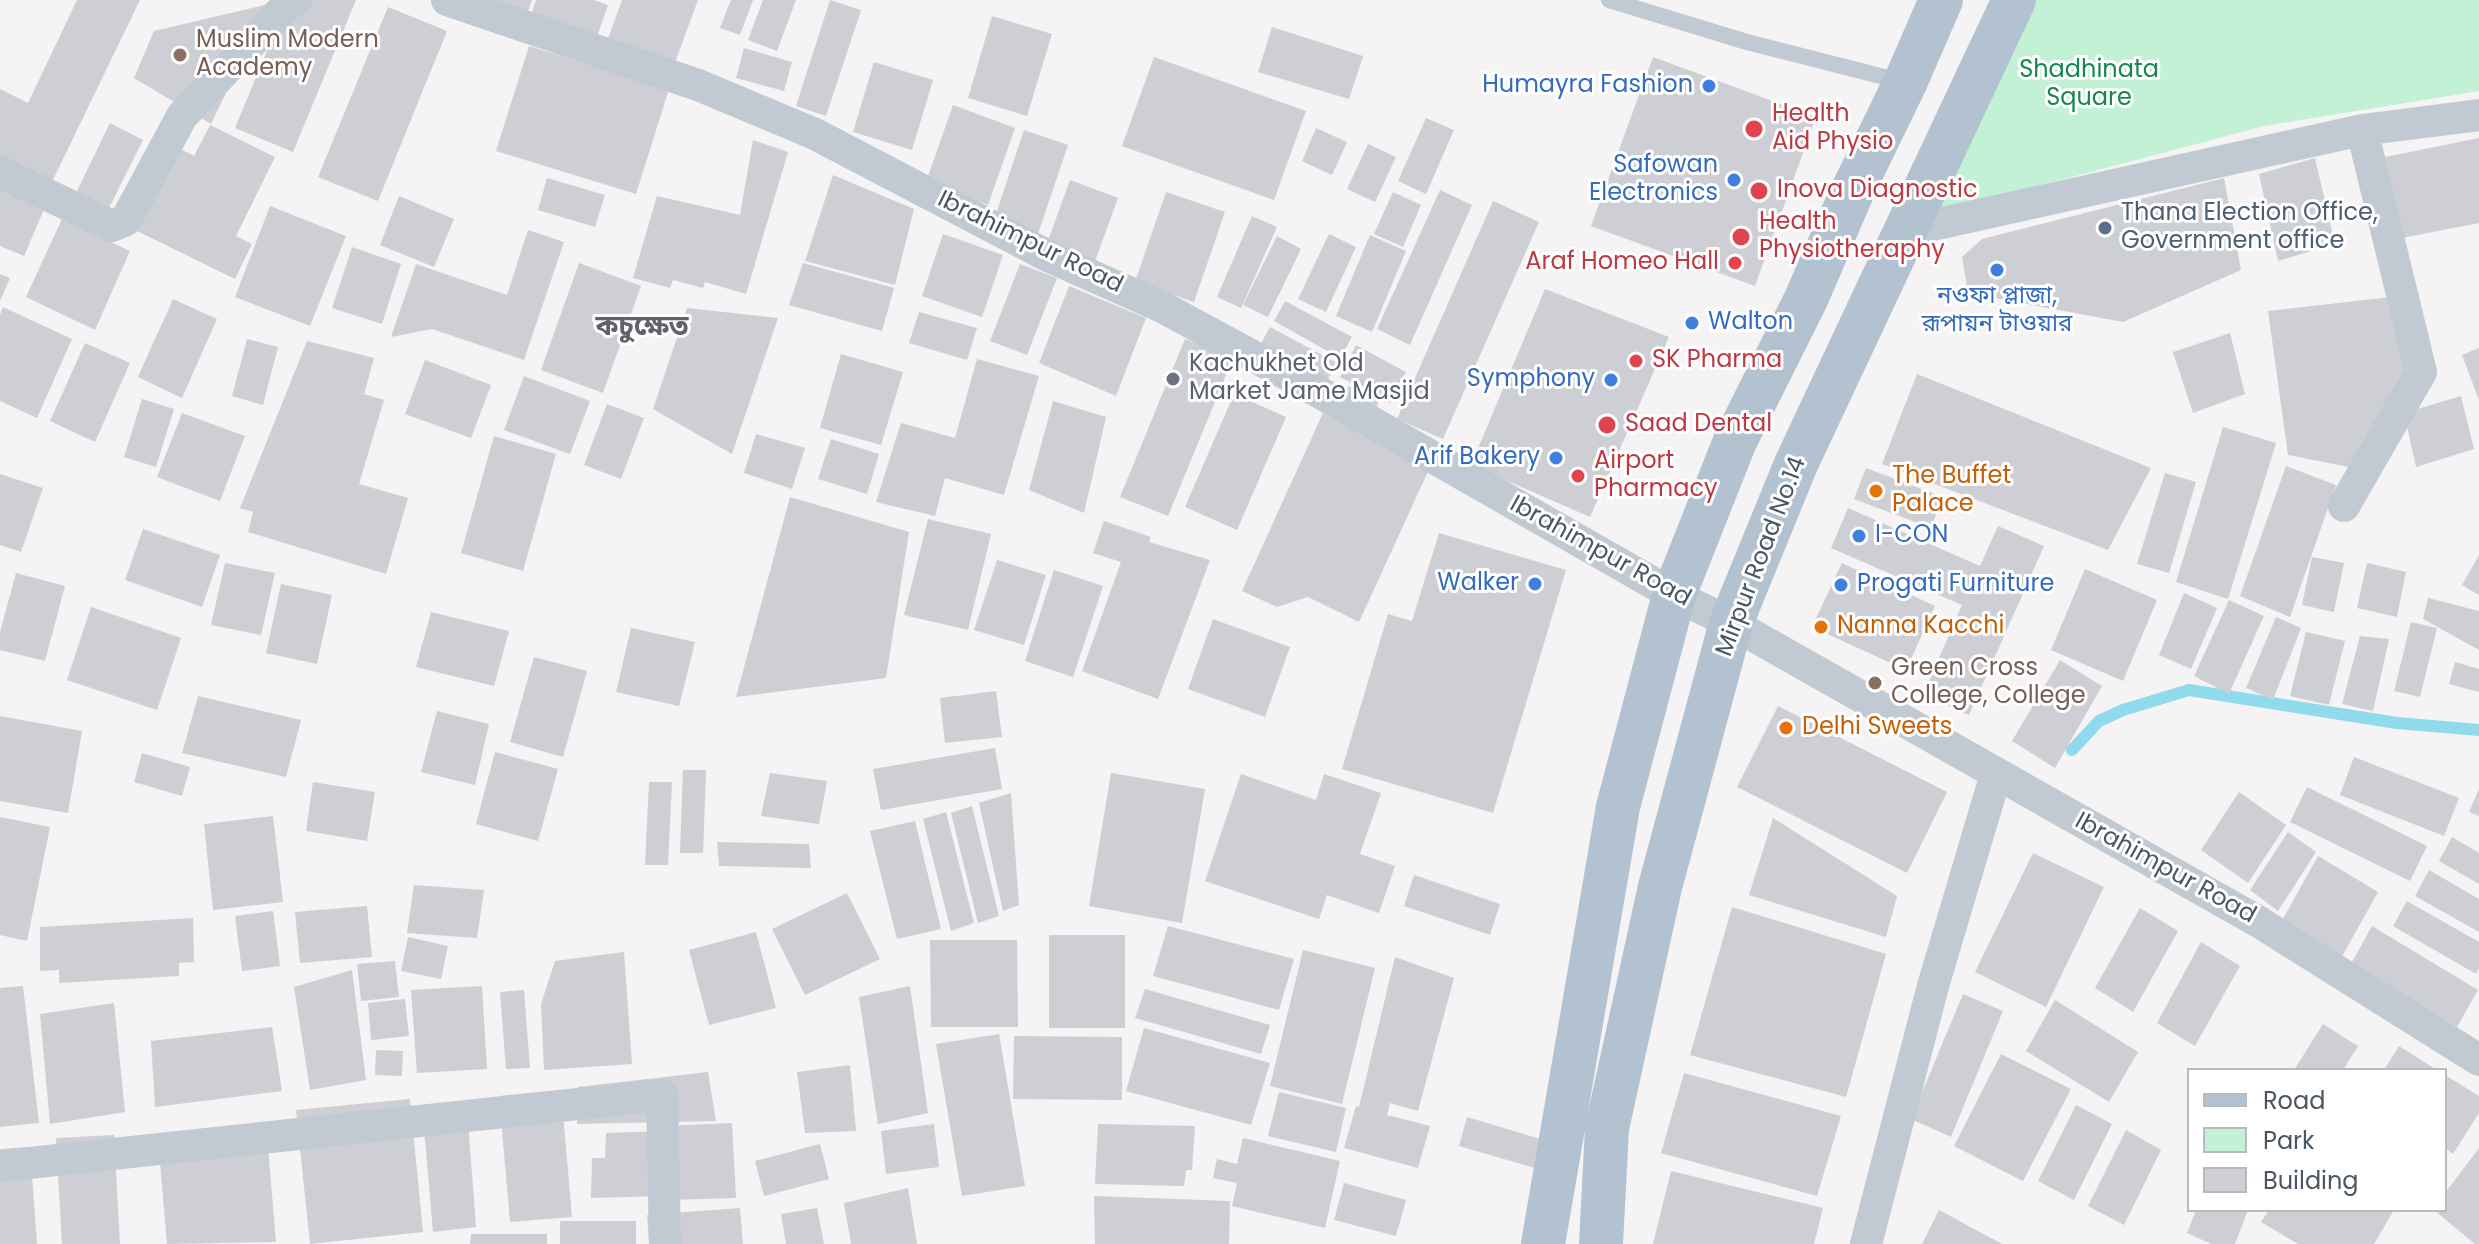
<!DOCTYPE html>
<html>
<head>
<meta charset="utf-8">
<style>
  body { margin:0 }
  #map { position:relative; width:2479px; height:1244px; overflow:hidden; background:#f5f3f3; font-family:Poppins,sans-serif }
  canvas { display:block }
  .legend { position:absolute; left:2187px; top:1068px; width:260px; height:144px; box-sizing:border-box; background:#fff; border:2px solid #b7bbc0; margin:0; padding:10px 14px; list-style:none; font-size:24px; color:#4a5661 }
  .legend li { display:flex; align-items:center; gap:16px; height:40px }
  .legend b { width:40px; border:2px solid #b7bbc0 }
</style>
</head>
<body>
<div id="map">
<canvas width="2479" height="1244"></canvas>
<ul class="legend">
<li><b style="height:10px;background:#b3c2d1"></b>Road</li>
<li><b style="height:22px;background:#c3f1d5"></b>Park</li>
<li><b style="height:22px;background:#cdcfd5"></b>Building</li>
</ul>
</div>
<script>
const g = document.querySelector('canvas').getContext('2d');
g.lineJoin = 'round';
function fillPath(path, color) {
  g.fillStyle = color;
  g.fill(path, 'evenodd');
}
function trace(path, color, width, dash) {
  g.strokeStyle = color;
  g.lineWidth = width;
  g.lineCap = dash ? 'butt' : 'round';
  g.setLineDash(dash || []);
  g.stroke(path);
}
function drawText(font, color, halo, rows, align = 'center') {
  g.font = font + ' Poppins,"Noto Sans Bengali",sans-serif';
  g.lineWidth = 6;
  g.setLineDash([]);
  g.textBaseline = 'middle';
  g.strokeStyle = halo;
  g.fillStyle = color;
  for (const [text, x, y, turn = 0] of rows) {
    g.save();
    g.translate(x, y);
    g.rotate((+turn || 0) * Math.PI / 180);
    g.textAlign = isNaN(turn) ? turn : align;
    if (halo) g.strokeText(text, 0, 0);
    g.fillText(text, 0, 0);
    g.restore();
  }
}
fillPath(new Path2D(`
  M2032 0H2479V91L2264 126 1929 215Z`), '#c3f1d5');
trace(new Path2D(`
  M2072 750 2099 721 2123 710 2189 690 2397 723 2479 730`), '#90daee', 12);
fillPath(new Path2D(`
  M77 0H140L49 188 0 163V89L28 103Z
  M288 0H356L293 152 235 128Z
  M482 0H532L526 17Z
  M536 0H594L608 5 595 42 530 18Z
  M622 0H698L674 65 607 41Z
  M731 0H753L740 35 720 28Z
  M763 0H796L777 51 748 40Z
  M830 0 861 10 826 116 796 106Z
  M269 4 211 124 134 78 154 31Z
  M388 7 447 31 378 201 318 177Z
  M992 16 1052 34 1027 116 968 98Z
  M1272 27 1363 56 1349 99 1258 72Z
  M529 46 669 89 636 194 496 151Z
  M744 48 792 62 784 91 736 78Z
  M1154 57 1306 111 1274 200 1122 146Z
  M1653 57 1816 117 1755 286 1591 226Z
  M874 62 933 80 912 150 853 132Z
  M953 105 1015 128 988 205 926 182Z
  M1426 118 1454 130 1426 194 1398 181Z
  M110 123 143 140 109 208 76 193Z
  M210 125 275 157 236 236 252 244 235 279 133 229 174 145 194 156Z
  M1316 128 1347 142 1332 175 1302 161Z
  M1024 130 1068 145 1037 237 993 223Z
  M2479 138V223L2402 238 2385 157Z
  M753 140 788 152 746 294 705 282 703 288 673 280 670 288 633 278 657 196 740 215Z
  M1368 144 1396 157 1375 202 1347 189Z
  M2315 158 2335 244 2278 261 2259 174Z
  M833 175 914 209 895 285 805 261Z
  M547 178 605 195 595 227 538 210Z
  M2224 178 2241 270 2123 322 1968 293 1962 257 1982 239Z
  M1070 180 1118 198 1093 267 1045 249Z
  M0 186 45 207 24 256 0 246Z
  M1440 190 1472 205 1410 345 1377 329Z
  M1166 192 1225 212 1194 302 1135 282Z
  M1393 192 1421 205 1403 247 1374 234Z
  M399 196 454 219 434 267 380 245Z
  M1493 201 1539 222 1443 439 1397 419Z
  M270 206 346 236 310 326 235 297Z
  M1252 216 1277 227 1241 308 1217 297Z
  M62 219 130 251 95 330 26 297Z
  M528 230 564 242 524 360 432 329 391 337 416 264 507 295Z
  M943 234 1003 255 982 317 922 296Z
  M1329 234 1356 247 1326 312 1298 299Z
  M1370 235 1406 251 1372 332 1336 316Z
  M1277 236 1301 249 1268 317 1243 305Z
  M352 247 401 264 382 324 332 308Z
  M579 263 641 286 603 393 541 370Z
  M803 263 894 288 882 331 789 305Z
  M1020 264 1057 278 1027 355 990 341Z
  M0 274 10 278 0 301Z
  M1069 286 1146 318 1116 396 1039 363Z
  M1545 289 1669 337 1590 517 1471 465Z
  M2391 297 2415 372 2354 468 2288 455 2268 311Z
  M173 299 217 319 182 398 138 377Z
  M1285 301 1352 337 1340 358 1274 321Z
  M3 307 72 339 37 418 0 401V315Z
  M687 308 778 318 732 454 653 409Z
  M919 312 977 328 967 360 909 343Z
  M1270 327 1337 363 1325 384 1259 347Z
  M2230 333 2245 394 2193 413 2173 352Z
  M247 339 278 347 263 405 232 396Z
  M1185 339 1233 358 1168 516 1120 497Z
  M307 341 374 358 364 394 384 400 359 484 408 498 386 574 248 532 253 512 240 508Z
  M85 343 130 363 95 442 50 421Z
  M1356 345 1406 372 1390 403 1340 377Z
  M2479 348V400L2462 355Z
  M841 354 903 372 881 445 820 428Z
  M977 359 1039 376 1004 495 945 478 935 516 876 502 901 423 955 438Z
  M425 360 491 385 471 438 405 414Z
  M1917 374 2151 468 2108 550 1882 464Z
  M524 376 590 401 570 454 504 430Z
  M1349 386 1379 401 1374 412 1343 397Z
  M1234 394 1286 417 1237 530 1185 507Z
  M2461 396 2474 449 2416 467 2404 413Z
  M142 399 174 409 156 467 124 457Z
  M1053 401 1106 417 1084 513 1029 490Z
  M607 404 644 418 621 479 584 465Z
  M182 413 245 436 220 501 157 477Z
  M1323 413 1431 465 1359 622 1308 597 1277 607 1242 591Z
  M2223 427 2276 443 2228 599 2176 582Z
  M756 434 805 448 792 489 744 473Z
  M494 436 556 454 523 571 461 553Z
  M831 439 879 454 867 494 818 479Z
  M2286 466 2336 485 2290 617 2240 596Z
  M1866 468 1943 497 1931 528 1854 499Z
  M2165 473 2196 482 2169 573 2137 564Z
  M0 474 43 488 21 552 0 545Z
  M790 497 909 532 886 678 736 697Z
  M1848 508 1980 566 1998 526 2044 546 1969 715 1923 695 1962 605 1831 548Z
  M928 519 991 534 968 630 904 615Z
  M1104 521 1151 537 1149 542 1210 560 1158 699 1082 671 1121 562 1093 553Z
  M143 529 220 555 202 607 125 580Z
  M1439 533 1566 570 1493 813 1342 769 1388 614 1412 621Z
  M2479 555V595L2462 585Z
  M2312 557 2344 563 2334 612 2302 605Z
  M997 560 1046 575 1024 645 974 630Z
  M225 563 275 573 261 635 211 625Z
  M1842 563 1935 606 1906 670 1812 627Z
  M2367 563 2406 572 2397 617 2357 608Z
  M2085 569 2157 600 2123 681 2051 650Z
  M1054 570 1103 586 1073 677 1025 661Z
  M16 573 65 586 45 661 0 650V632Z
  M281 584 332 595 317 664 266 653Z
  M2184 593 2217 608 2191 669 2159 655Z
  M2428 598 2479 611V650L2423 619Z
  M2229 600 2264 616 2229 694 2194 676Z
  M91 607 181 638 157 710 67 680Z
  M431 612 509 631 494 686 416 667Z
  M2276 617 2301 628 2273 700 2246 688Z
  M1213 619 1290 647 1265 717 1188 689Z
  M2411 622 2437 628 2420 697 2394 691Z
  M631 628 695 642 679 706 616 692Z
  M2306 632 2345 641 2329 705 2290 696Z
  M2360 636 2389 639 2373 711 2342 704Z
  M534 657 587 671 563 757 510 742Z
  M2060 660 2102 686 2055 768 2012 741Z
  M2455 662 2479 669V692L2449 684Z
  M996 691 1002 737 945 743 940 698Z
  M198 696 301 720 286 777 182 753Z
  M1778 706 1947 792 1907 873 1737 787Z
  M437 711 489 724 475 785 421 772Z
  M0 716 82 731 68 813 0 801Z
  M995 748 1002 789 881 810 873 769Z
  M495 752 558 769 538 841 476 824Z
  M142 753 190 767 182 796 134 782Z
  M2354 757 2459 798 2444 836 2340 795Z
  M683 770H706L703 853H680Z
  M770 773 827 781 819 824 761 816Z
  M1111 773 1205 789 1182 923 1089 906Z
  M1241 774 1316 800 1324 774 1381 793 1360 854 1395 866 1379 913 1327 895 1319 919 1205 881Z
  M313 782 375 792 367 841 306 831Z
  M649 782H672L668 865H645Z
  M2307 787 2427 846 2410 881 2290 822Z
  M2479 789V816L2469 812Z
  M2239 792 2286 825 2248 883 2201 850Z
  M1011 793 1019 905 1003 911 979 803Z
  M972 806 999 916 978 923 951 813Z
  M946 812 974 923 951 931 923 819Z
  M273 816 283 902 213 910 204 824Z
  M0 817 50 827 27 941 0 935Z
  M1773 818 1897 896 1886 937 1749 895Z
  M915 821 941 929 897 939 870 831Z
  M2288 832 2316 852 2278 911 2250 890Z
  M2452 837 2479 853V884L2439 861Z
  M717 842 809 844 811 868 719 866Z
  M2033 853 2104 887 2046 1007 1975 972Z
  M2318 856 2378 892 2340 960 2280 924Z
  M2429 870 2479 899V932L2415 896Z
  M1414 875 1500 904 1490 935 1404 906Z
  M414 885 484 890 477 938 407 933Z
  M847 893 880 959 805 995 772 929Z
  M2407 901 2479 942V968L2476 974 2393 926Z
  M367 906 372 957 300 963 295 912Z
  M1732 907 1886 954 1846 1097 1690 1055Z
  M2140 908 2178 931 2133 1012 2095 988Z
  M273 911 280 966 242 971 235 916Z
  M193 918 194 962 179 963V976L59 983V970L40 971V927Z
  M1168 926 1294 959 1279 1010 1153 976Z
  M2372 926 2478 990 2457 1027 2351 964Z
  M756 932 776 1008 709 1025 689 950Z
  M1049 935H1125V1028H1049Z
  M408 937 448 946 441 979 401 971Z
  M930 940H1017L1018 1027H931Z
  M2201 942 2240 966 2195 1046 2157 1023Z
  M1303 950 1375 968 1342 1104 1270 1086Z
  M624 952 632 1064 544 1070 541 1004 555 961Z
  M1395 957 1454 978 1418 1111 1390 1103 1387 1115 1430 1126 1418 1168 1344 1148 1356 1106 1359 1107Z
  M395 961 399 997 361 1001 357 964Z
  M352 970 366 1080 310 1090 294 987Z
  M23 986 39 1123 0 1127V988Z
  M482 986 487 1069 417 1073 411 990Z
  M910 986 928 1113 878 1124 859 997Z
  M1145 989 1270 1025 1261 1054 1135 1018Z
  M524 990 530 1068 506 1069 500 992Z
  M1963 994 2003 1011 1951 1137 1911 1119Z
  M405 999 409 1036 371 1040 368 1003Z
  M2055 1000 2138 1052 2109 1102 2026 1051Z
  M114 1003 125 1112 50 1124 40 1014Z
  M2323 1024 2358 1046 2343 1070H2294Z
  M272 1027 282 1091 155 1107 151 1041Z
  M1144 1028 1270 1063 1251 1125 1126 1091Z
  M999 1034 1025 1186 962 1196 936 1044Z
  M1014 1036 1122 1037V1100L1013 1099Z
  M2399 1046 2437 1070H2384Z
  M376 1050 403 1051 402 1076 375 1075Z
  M2001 1054 2071 1089 2023 1181 1954 1146Z
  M850 1065 856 1131 805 1133 797 1072Z
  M708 1072 716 1121 577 1124 578 1087Z
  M1684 1073 1841 1116 1817 1196 1661 1153Z
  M2445 1075 2479 1096V1113L2453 1154 2445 1148Z
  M561 1090 572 1217 510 1222 499 1096Z
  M1279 1092 1346 1108 1336 1152 1268 1136Z
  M410 1099 423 1232 310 1244 296 1110Z
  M2076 1105 2112 1124 2074 1200 2038 1181Z
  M1467 1117 1567 1147 1559 1175 1459 1146Z
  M468 1122 476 1227 433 1232 424 1128Z
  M732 1123 736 1198 668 1200 665 1126Z
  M934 1124 939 1167 886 1174 881 1131Z
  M1098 1124 1195 1126 1192 1170H1186L1184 1186 1095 1184Z
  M2126 1130 2161 1150 2124 1225 2088 1206Z
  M663 1131 661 1196 591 1198 592 1158H605L606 1133Z
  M267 1134 276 1242 167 1244 159 1150Z
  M114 1135 120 1244H62L56 1138Z
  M1243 1138 1340 1161 1325 1228 1232 1206 1237 1183 1213 1178 1217 1159 1237 1164Z
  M820 1144 829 1179 764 1196 755 1161Z
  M30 1147 37 1244H0V1149Z
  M2479 1148V1244H2475L2434 1210H2445V1193Z
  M1671 1171 1823 1208 1814 1244H1653Z
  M1344 1183 1406 1200 1396 1236 1334 1220Z
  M908 1188 917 1244H851L844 1203Z
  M1094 1196 1230 1201 1229 1244H1095Z
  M740 1208 743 1244H649L647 1215Z
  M817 1208 824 1244H786L781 1214Z
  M1939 1210 2002 1244H1922Z
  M2196 1210H2248L2235 1244H2211L2187 1233Z
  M2269 1210H2394L2374 1244H2298L2261 1222Z
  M560 1221H636V1244H560Z
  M471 1234H547V1244H470Z`), '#cdcfd5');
trace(new Path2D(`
  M1609 0 1747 42 1904 82`), '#c1cad2', 16);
trace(new Path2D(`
  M447 0 698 85 815 134 1050 257 1162 307 1310 387 1674 595 1731 623 2259 922 2479 1060
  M0 172 112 226 126 220 182 116 287 5 296 0
  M1906 231 2362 130 2479 115
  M2344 506 2421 372 2362 130
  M0 1166 662 1095 665 1244
  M1866 1244 1933 986 1996 774`), '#c1cad2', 32);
trace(new Path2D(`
  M1543 1244 1618 807 1674 595 1735 441 1806 299 1853 190 1905 83 1941 0
  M1601 1244 1607 1128 1660 887 1731 623 1796 464 2014 0`), '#b3c2d1', 44);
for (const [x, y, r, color] of [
  [180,55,8,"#8d6e63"],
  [1709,86,8,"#3f7fe0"],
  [1754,129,10,"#e0444e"],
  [1734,180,8,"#3f7fe0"],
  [1759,191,10,"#e0444e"],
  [2105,228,8,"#5c6f8a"],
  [1741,237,10,"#e0444e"],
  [1735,263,8,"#e0444e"],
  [1997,270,8,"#3f7fe0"],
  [1692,323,8,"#3f7fe0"],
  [1636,361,8,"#e0444e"],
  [1173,379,8,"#6b7280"],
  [1611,380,8,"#3f7fe0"],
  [1607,425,10,"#e0444e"],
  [1556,458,8,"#3f7fe0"],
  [1578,476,8,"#e0444e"],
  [1876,491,8,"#e8710a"],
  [1859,536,8,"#3f7fe0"],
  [1535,584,8,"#3f7fe0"],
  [1841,585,8,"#3f7fe0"],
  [1821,627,8,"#e8710a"],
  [1875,683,8,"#8d6e63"],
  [1786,728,8,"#e8710a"]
]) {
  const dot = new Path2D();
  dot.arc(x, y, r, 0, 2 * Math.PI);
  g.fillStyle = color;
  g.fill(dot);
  trace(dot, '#fff', 3);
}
drawText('24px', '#785e54', '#fff', [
  ["Muslim Modern",196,41],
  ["Academy",196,69],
  ["Green Cross",1891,669],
  ["College, College",1891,697]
], 'left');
drawText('24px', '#17864f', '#fff', [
  ["Shadhinata",2089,71],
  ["Square",2089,99]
]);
drawText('24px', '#366cbe', '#fff', [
  ["Humayra Fashion",1693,86],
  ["Safowan",1718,166],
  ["Electronics",1718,194],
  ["নওফা প্লাজা,",1997,297,"center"],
  ["রূপায়ন টাওয়ার",1997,325,"center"],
  ["Walton",1708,323,"left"],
  ["Symphony",1595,380],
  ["Arif Bakery",1540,458],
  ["I-CON",1875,536,"left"],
  ["Walker",1519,584],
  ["Progati Furniture",1857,585,"left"]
], 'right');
drawText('24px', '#be3a42', '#fff', [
  ["Health",1772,115],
  ["Aid Physio",1772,143],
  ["Inova Diagnostic",1777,191],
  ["Health",1759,223],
  ["Physiotheraphy",1759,251],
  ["Araf Homeo Hall",1719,263,"right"],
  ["SK Pharma",1652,361],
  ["Saad Dental",1625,425],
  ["Airport",1594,462],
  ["Pharmacy",1594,490]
], 'left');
drawText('24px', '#4e5e75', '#fff', [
  ["Thana Election Office,",2121,214],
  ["Government office",2121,242]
], 'left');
drawText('24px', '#4a5661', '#fff', [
  ["Ibrahimpur Road",1030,243,26],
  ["Ibrahimpur Road",1600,552,29],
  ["Mirpur Road No.14",1762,557,-69],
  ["Ibrahimpur Road",2165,869,29]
]);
drawText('24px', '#5b616d', '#fff', [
  ["Kachukhet Old",1189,365],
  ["Market Jame Masjid",1189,393]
], 'left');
drawText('24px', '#c56008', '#fff', [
  ["The Buffet",1892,477],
  ["Palace",1892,505],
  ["Nanna Kacchi",1837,627],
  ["Delhi Sweets",1802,728]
], 'left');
drawText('bold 28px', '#5f6368', '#fff', [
  ["কচুক্ষেত",642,328]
]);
</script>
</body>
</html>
